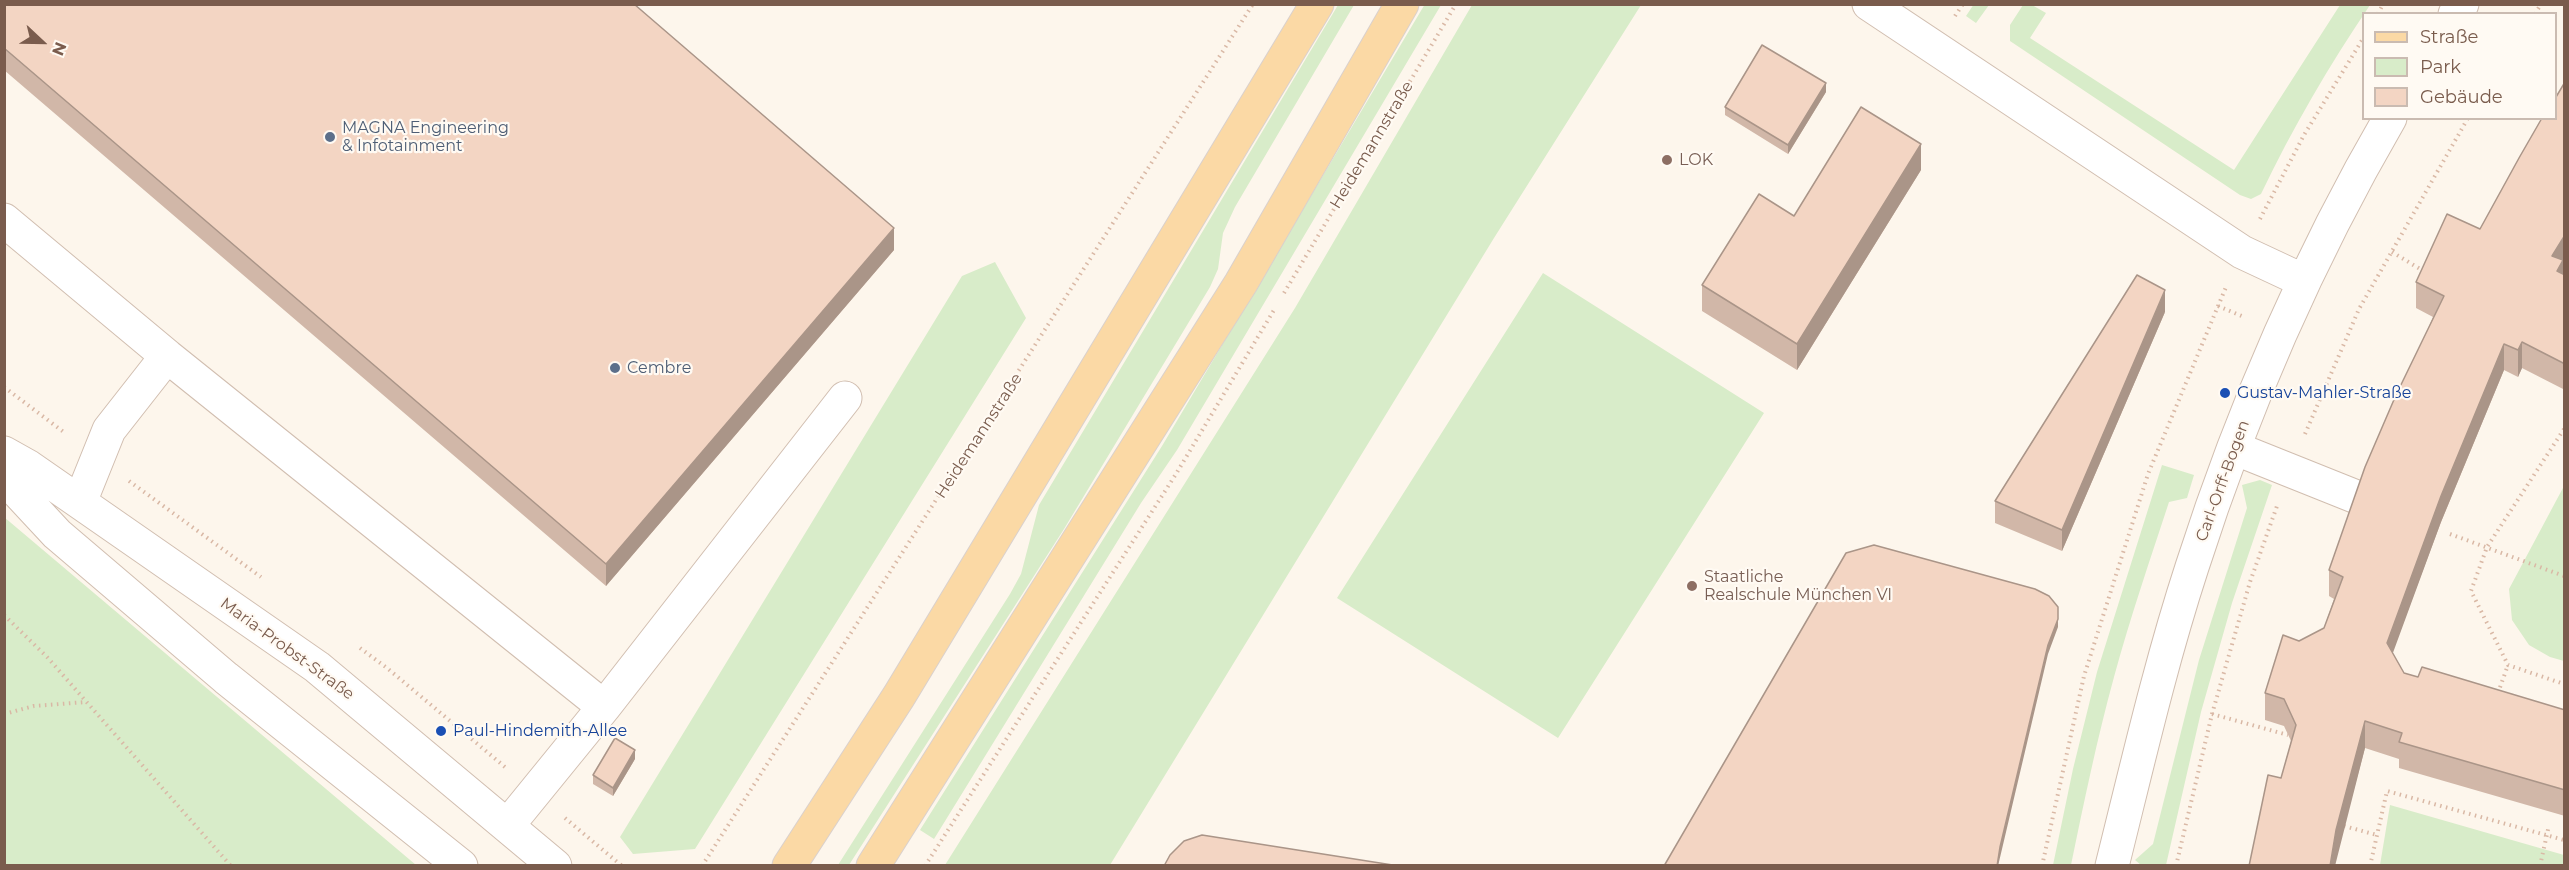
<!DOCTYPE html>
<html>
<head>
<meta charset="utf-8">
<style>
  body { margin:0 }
  #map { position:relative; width:2569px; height:870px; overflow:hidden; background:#fdf6ec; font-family:Montserrat,sans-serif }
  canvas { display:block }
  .frame { position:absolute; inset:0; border:6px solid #7a5c4d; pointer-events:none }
  .legend { position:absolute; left:2362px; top:12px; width:195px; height:108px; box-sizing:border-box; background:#fffaf3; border:2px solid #cabbb1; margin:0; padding:8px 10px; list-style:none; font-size:18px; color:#7a5c4d }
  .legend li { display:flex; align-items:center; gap:12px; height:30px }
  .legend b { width:30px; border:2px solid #cabbb1 }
  .north { position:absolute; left:12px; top:12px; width:60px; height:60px; -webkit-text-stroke:4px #fffaf3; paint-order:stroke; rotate:112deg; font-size:16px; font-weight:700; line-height:24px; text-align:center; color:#7a5c4d }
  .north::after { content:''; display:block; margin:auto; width:21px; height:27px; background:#7a5c4d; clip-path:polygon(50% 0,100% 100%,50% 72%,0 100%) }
</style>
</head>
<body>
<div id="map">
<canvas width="2569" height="870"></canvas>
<div class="frame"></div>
<ul class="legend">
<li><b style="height:8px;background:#fbd9a5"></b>Straße</li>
<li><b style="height:16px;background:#d8ecc9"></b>Park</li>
<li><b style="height:16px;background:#f3d5c3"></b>Gebäude</li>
</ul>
<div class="north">N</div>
</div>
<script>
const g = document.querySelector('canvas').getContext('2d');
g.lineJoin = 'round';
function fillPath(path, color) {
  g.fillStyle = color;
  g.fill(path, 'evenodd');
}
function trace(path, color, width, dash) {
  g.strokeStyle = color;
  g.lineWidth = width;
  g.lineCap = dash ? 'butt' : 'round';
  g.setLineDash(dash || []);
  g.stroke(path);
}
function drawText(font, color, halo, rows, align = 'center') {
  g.font = font + ' Montserrat,sans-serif';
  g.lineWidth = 4.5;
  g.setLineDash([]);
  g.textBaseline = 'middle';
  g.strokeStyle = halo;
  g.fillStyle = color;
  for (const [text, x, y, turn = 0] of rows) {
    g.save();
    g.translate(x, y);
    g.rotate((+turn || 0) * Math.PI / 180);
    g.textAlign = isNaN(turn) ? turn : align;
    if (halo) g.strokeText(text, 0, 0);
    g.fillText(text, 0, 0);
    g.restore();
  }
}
fillPath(new Path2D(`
  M1425 4 1441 5 1177 450 1141 503 934 839 920 830 1162 446Z
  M1974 4 1989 5 1976 23 1966 16Z
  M1338 5H1354L1235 207 1223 233 1218 269 1210 287 1064 529 849 865H838L1010 594 1021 574 1039 505Z
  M1472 5H1641L1494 238 1110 865H945L1295 308Z
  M2023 5H2032L2046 13 2030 38 2234 170 2340 5H2370C2330 64 2292 129 2261 194L2251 199 2240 195 2010 41V25Z
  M995 262 1026 318 695 849 633 854 620 837 962 276Z
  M1543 273 1764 413 1558 738 1337 598Z
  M2162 465 2194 475 2187 498 2169 502C2150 560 2130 618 2114 677 2097 739 2084 802 2071 865H2053L2073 769 2097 672Z
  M2260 480 2272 485 2232 603 2201 712 2166 865H2141L2135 860 2153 844 2199 660 2247 508 2242 485Z
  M2564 486V661L2550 657 2529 645 2512 620 2509 589Z
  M4 517 416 865H5Z
  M2390 805 2564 855V865H2380Z`), '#d8ecc9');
const minor = new Path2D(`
  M1869 4 2242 252 2304 281
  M2455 14 2462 4
  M4 220 167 356
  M2234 448 2354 496
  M4 453 29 467 317 667 555 866
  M4 477 57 534 226 678 461 866
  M80 502 109 430 167 356 604 707 508 825
  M604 707 845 398
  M2112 866C2137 766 2160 665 2192 567 2242 411 2308 259 2390 118`);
const major = new Path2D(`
  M789 866 899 696 1317 4
  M873 866 1241 283 1402 4`);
trace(minor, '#d1beb0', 35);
trace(major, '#dad1cd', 35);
trace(new Path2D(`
  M2378 14 2383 4
  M2535 14 2541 4
  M1955 16 1963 4
  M2260 219 2304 135 2364 37
  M2392 252 2425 272
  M1284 293 1456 4
  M2218 306 2244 317
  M4 387 65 433
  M2564 429 2487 547 2471 591 2508 665 2564 684
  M2305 434 2359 309 2468 118
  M129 481 261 577
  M2450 534 2564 576
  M4 615 47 657 231 866
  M360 648 387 668 505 767
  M2498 693 2508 665
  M4 714 34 706 86 702
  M2212 714 2288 735
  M565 818 622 866
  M2344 826 2377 835
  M702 866 1253 4
  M925 866 1176 474 1274 310
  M2042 866 2084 676 2148 474 2226 287
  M2176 866 2212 714 2250 582 2277 506
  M2370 866 2387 791 2564 840
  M2540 866 2549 825`), '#d9b8a5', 4, [1.5, 4.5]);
trace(minor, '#fff', 33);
trace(major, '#fbd9a5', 33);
fillPath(new Path2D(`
  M4 4 894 250 606 586 4 70Z
  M2565 82V262L2563 265V274L2565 275V390L2522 368 2518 377 2504 370 2441 522 2392 653 2404 673 2418 677 2565 710V816L2399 768V759L2365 748 2336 856 2281 778 2291 741 2284 726 2265 720V693L2299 641 2324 628 2334 599 2329 596V570L2433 317 2416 308V282L2480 229Z
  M1826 92 1788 154 1725 115V107Z
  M1921 170 1797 370 1702 311V285L1794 216Z
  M2165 312 2062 551 1995 523V501Z
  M635 759 613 796 593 784V775Z`), '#d1b7a8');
fillPath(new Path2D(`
  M1826 83V92L1788 154V145Z
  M1921 144V170L1797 370V344Z
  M894 228V250L606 586V564Z
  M2565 235V262L2563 265V287L2552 256Z
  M2165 290V312L2062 551V530Z
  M2522 342V368L2518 377V350Z
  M2504 344V370L2441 522 2387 669V643L2441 496Z
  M2058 619V627L2048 654 1998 866H1997L2000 847 2048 645Z
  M2365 721V748L2335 866H2330L2336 830Z
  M635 750V759L613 796V788Z`), '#aa9588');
const building = new Path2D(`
  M4 4H634L894 228 606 564 4 48Z
  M1762 45 1826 83 1788 145 1725 107Z
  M2565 82V235L2552 256 2563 260 2557 271 2565 275V364L2522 342 2518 350 2504 344 2441 496 2387 643 2404 673 2418 677 2422 667 2565 710V790L2399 742 2402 733 2365 721 2336 830 2330 866H2249L2268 775 2281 778 2296 725 2284 699 2265 693 2283 635 2299 641 2324 628 2343 577 2329 570 2365 467 2396 395 2444 296 2416 282 2447 214 2480 229 2519 158 2542 118H2556V97Z
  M1861 107 1921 144 1797 344 1702 285 1759 194 1794 216Z
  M2137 275 2165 290 2062 530 1995 501Z
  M1874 545 2035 589 2049 596 2058 607V619L2048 645 2000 847 1997 866H1664L1846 553Z
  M615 738 635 750 613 788 593 775Z
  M1202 835 1399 866H1164L1170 855 1184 841Z`);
fillPath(building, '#f3d5c3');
trace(building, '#aa9588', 1.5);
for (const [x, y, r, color] of [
  [330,137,6,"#5c6f8a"],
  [1667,160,6,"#8d6e63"],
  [615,368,6,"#5c6f8a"],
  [2225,393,6,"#1a4fb4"],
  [1692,586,6,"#8d6e63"],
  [441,731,6,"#1a4fb4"]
]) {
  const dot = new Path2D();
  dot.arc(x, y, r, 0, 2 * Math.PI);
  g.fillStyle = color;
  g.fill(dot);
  trace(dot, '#fffaf3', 2);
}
drawText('16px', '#4e5e75', '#fffaf3', [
  ["MAGNA Engineering",342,128],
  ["& Infotainment",342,146],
  ["Cembre",627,368]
], 'left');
drawText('16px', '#7a5c4d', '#fffaf3', [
  ["Heidemannstraße",1372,145,-59],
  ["Heidemannstraße",979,436,-57],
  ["Carl-Orff-Bogen",2223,481,-70],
  ["Maria-Probst-Straße",287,649,36]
]);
drawText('16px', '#785e54', '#fffaf3', [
  ["LOK",1679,160],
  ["Staatliche",1704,577],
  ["Realschule München VI",1704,595]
], 'left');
drawText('16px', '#164399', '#fffaf3', [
  ["Gustav-Mahler-Straße",2237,393],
  ["Paul-Hindemith-Allee",453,731]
], 'left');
</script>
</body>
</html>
